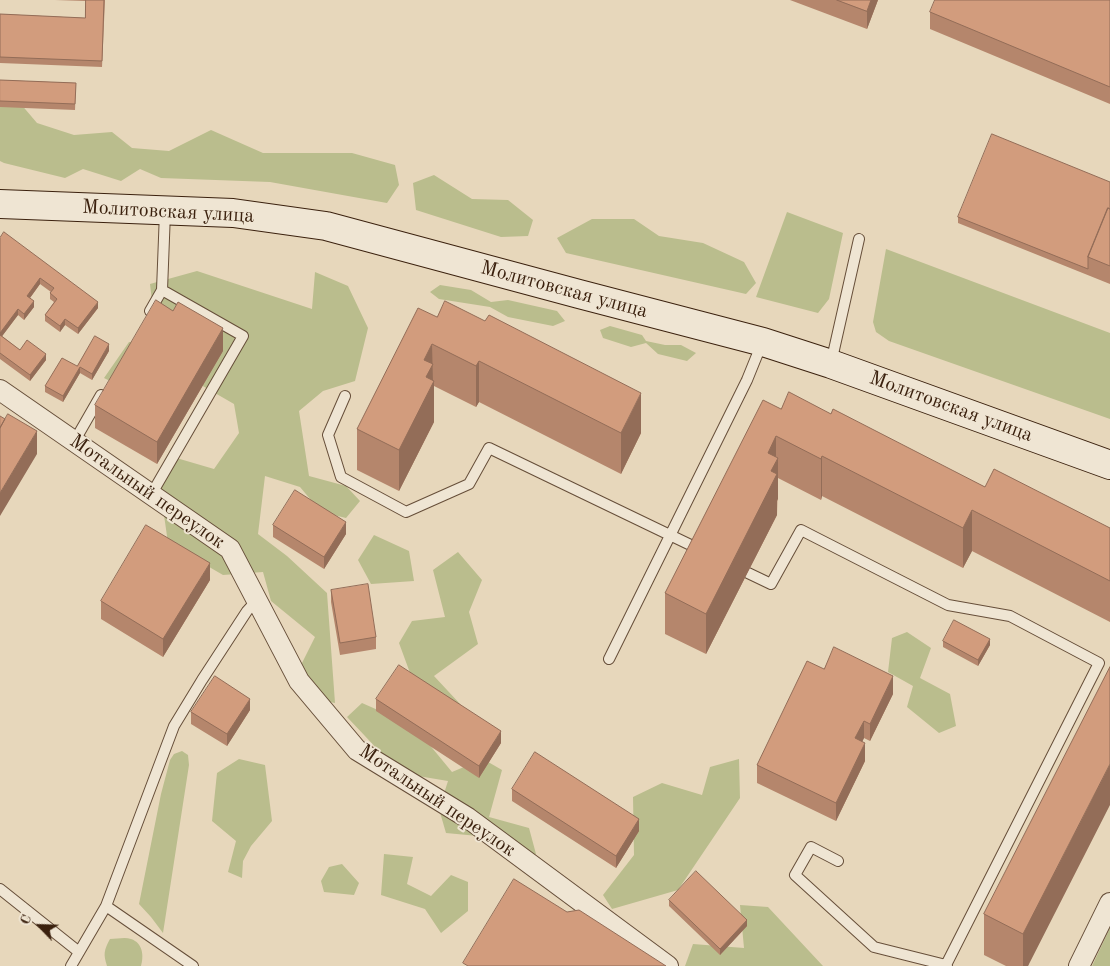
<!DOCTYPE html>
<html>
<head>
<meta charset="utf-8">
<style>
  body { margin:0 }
  #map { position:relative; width:1110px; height:966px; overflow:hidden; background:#e7d7bb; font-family:"Old Standard TT",serif }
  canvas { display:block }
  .north { position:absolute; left:15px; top:901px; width:50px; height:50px; -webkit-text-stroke:4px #efe5d3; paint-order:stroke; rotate:294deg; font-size:14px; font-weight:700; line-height:20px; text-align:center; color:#3b210e }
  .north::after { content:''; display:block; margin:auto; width:18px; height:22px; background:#3b210e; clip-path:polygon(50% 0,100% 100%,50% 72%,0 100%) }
</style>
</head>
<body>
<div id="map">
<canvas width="1110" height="966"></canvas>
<div class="north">С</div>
</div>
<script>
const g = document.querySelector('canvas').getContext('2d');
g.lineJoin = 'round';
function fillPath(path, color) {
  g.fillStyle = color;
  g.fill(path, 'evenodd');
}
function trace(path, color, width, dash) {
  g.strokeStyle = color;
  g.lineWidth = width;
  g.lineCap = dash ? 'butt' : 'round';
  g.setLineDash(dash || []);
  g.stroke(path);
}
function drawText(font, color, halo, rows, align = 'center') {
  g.font = font + ' "Old Standard TT",serif';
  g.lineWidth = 4;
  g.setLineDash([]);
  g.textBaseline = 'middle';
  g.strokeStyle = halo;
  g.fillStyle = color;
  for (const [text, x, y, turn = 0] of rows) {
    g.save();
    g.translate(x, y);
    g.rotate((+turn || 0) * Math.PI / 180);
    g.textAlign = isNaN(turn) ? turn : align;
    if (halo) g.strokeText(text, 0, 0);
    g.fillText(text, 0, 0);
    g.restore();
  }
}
fillPath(new Path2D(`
  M0 101 20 103 37 123 74 135 112 132 132 148 169 151 211 130 263 153H352L395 165 399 185 387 203 270 182 161 178 140 169 121 181 83 169 65 178 4 163 0 161Z
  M434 175 472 199 508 200 533 220 528 236 501 237 416 210 413 183Z
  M787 212 843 233 829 299 818 313 756 297Z
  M592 219H634L659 236 703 243 744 262 756 283 746 294 566 253 557 238Z
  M886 249 1110 333V419L889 341 876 332 873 322Z
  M197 271 312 309 315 272 348 286 368 328 355 381 323 391 299 411 309 476 346 486 360 501 346 518 321 512 300 487 265 476 258 534 287 556 327 593 335 703 304 697 302 663 315 637 271 601 263 572 223 575 168 543 158 473 173 457 214 469 239 433 234 404 182 374 120 386 104 378 129 342 166 344 152 301 150 284Z
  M440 285 471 290 491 302 508 300 557 311 565 321 553 326 508 317 490 307 439 299 430 292Z
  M610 326 642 335 646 341 665 345H681L696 353 687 361 658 354 646 343 631 347 603 338 600 330Z
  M374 535 409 551 414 581 371 584 358 560Z
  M458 552 482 580 469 612 478 644 434 676 461 705 420 700 399 643 412 621 445 617 433 570Z
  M907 632 931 648 920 678 950 694 956 726 939 733 907 707 913 686 888 672 892 638Z
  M362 703 414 726 452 772 483 759 502 770 489 817 529 828 536 854 505 858 478 836 446 833 439 809 448 781 400 773 347 717Z
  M182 751 188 755 189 765 163 933 151 917 139 904 161 794 170 760 174 754Z
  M239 759 265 765 272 821 251 846 243 861 242 878 228 872 236 841 212 821 217 773Z
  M739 759 740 798 678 890 612 909 603 895 634 855 633 797 662 783 702 795 710 767Z
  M384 854 413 857 407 884 431 896 451 875 468 882V911L441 933 425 909 381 895Z
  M342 864 359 883 354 895 324 892 321 881 329 867Z
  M740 905 768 907 823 966H685L693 944 744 948Z
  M1110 928V966H1092Z
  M110 939C117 939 125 937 131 939 143 943 144 956 141 966H107C103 954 104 950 110 939Z`), '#babd8d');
const lane = new Path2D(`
  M150 311 162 290 165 212
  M831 363 859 239
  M345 396 328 435 341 477 406 512 469 484 489 448 701 550
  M74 442 101 395
  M151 495 243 336 162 290
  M748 573 771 584 801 530 948 605 1010 616 1099 663 946 965 947 966
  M609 659 747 380 762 343
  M838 861 811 847 795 875 874 947 946 965
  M0 889 79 952
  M71 966 106 906
  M193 966 106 906 174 726 202 680 247 611 257 600`);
const street = new Path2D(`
  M0 390 230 549 299 681 357 750 468 818 668 966
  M1079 966 1110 903`);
const secondary = new Path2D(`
  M0 204 233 213 326 226 579 294 763 342 831 364 1110 465`);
trace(lane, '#664e39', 12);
trace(street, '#664e39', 22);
trace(secondary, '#3b210e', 30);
trace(lane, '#efe5d3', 10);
trace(street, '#efe5d3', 20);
trace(secondary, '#efe5d3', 28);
fillPath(new Path2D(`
  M55 0H105L102 67 0 63V14L85 18 86 1Z
  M790 0H878L867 29Z
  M1110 0V104L930 29V12Z
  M0 80 76 83 75 110 0 107Z
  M1110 182V284L958 223V217Z
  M0 238 98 308 78 334 65 325 60 332 45 321V315L54 302 50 299V293L51 292 40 284 30 298 34 307 24 320 18 315 2 336 20 350 46 360 30 381 0 359Z
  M437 317 485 321 641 433 621 474 479 402 476 407 434 386V422L399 491 357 470V429Z
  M109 351 92 380 80 373 63 402 45 392V386L77 366Z
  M223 351 157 464 95 428V405Z
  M781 409 831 414 985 487 1110 528V622L972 551 963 568 822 496 821 500 778 478 777 515 706 654 665 634V593Z
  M273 525 346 534 324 569 273 537Z
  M210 580 163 657 101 619V601Z
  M331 590 376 637V649L340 655 331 602Z
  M943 641 990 645 978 666 943 647Z
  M1110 667 1028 966H1006L984 955V914Z
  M824 669 893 694 870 741 864 738 862 742 865 761 836 821 757 783V765Z
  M376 699 501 743 479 778 376 711Z
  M250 710 227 746 191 724V712Z
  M512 789 639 831 616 868 512 801Z
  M669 900 747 926 720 955 669 906Z`), '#b5866c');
fillPath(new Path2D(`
  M871 0H878L867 29V11Z
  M40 278V284L27 302V296Z
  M34 301V307L24 320V314Z
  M98 302V308L78 334V328Z
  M18 309V315L0 339V333Z
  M65 319V325L60 332V326Z
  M223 328V351L157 464V442Z
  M109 344V351L92 380V374Z
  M432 344 433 383 434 381V422L399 491V450L424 360Z
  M46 354V360L30 381V375Z
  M479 361V402L476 407V366Z
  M80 367V373L63 402V396Z
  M641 393V433L621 474V433Z
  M37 431V454L0 516V493Z
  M776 436V462L778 458V499L777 501V515L706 654V614L768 453Z
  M822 456V496L821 500V459Z
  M972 510V551L963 568V528Z
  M346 522V534L324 569V557Z
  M210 563V580L163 657V639Z
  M990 639V645L978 666V660Z
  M893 676V694L870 741V724Z
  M250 699V710L227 746V734Z
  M864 721V738L855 756V738Z
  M501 731V743L479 778V766Z
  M865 743V761L836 821V803Z
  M1110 764V805L1028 966H1023V934Z
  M639 819V831L616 868V856Z
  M747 920V926L720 955V949Z`), '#936d58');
const building = new Path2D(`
  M86 0H104L102 61 0 57V14L85 18Z
  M837 0H871L867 11Z
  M935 0H1110V87L930 12Z
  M0 80 76 83 75 104 0 101Z
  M992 134 1110 182V209L1108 208 1088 257V269L958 217Z
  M1108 208 1110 209V266L1088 257Z
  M4 232 98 302 78 328 65 319 60 326 45 315 57 299 50 293 54 288 40 278 27 296 34 301 24 314 18 309 0 333V238Z
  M156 300 173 311 178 302 223 328 157 442 95 405Z
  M445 301 485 321 489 315 641 393 621 433 479 361 476 366 432 344 424 360 433 364 426 377 434 381 399 450 357 429 418 308 437 317Z
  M0 335 20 350 27 340 46 354 30 375 0 353Z
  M95 336 109 344 92 374 80 367 63 396 45 386 62 358 77 366Z
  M789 392 831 414 833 409 985 487 994 469 1110 528V581L972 510 963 528 822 456 821 459 776 436 768 453 778 458 771 471 777 474 706 614 665 593 763 400 781 409Z
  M8 414 37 431 0 493V428Z
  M0 416 5 419 0 428Z
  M295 490 346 522 324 557 273 525Z
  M146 525 210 563 163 639 101 601Z
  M368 584 376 637 340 643 331 590Z
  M954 620 990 639 978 660 943 641Z
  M834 647 893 676 870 724 864 721 855 738 865 743 836 803 757 765 807 661 824 669Z
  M399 665 501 731 479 766 376 699Z
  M1110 667V764L1023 934 984 914Z
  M215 676 250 699 227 734 191 712Z
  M535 752 639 819 616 856 512 789Z
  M696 871 747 920 720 949 669 900Z
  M514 879 567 912 579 910 666 966H468L463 963Z`);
fillPath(building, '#d29c7d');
trace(building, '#936d58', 1);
drawText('20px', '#3b210e', '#efe5d3', [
  ["Молитовская улица",168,212,3],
  ["Молитовская улица",564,290,15],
  ["Молитовская улица",951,407,20],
  ["Мотальный переулок",147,492,35],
  ["Мотальный переулок",437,801,34]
]);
</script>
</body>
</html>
